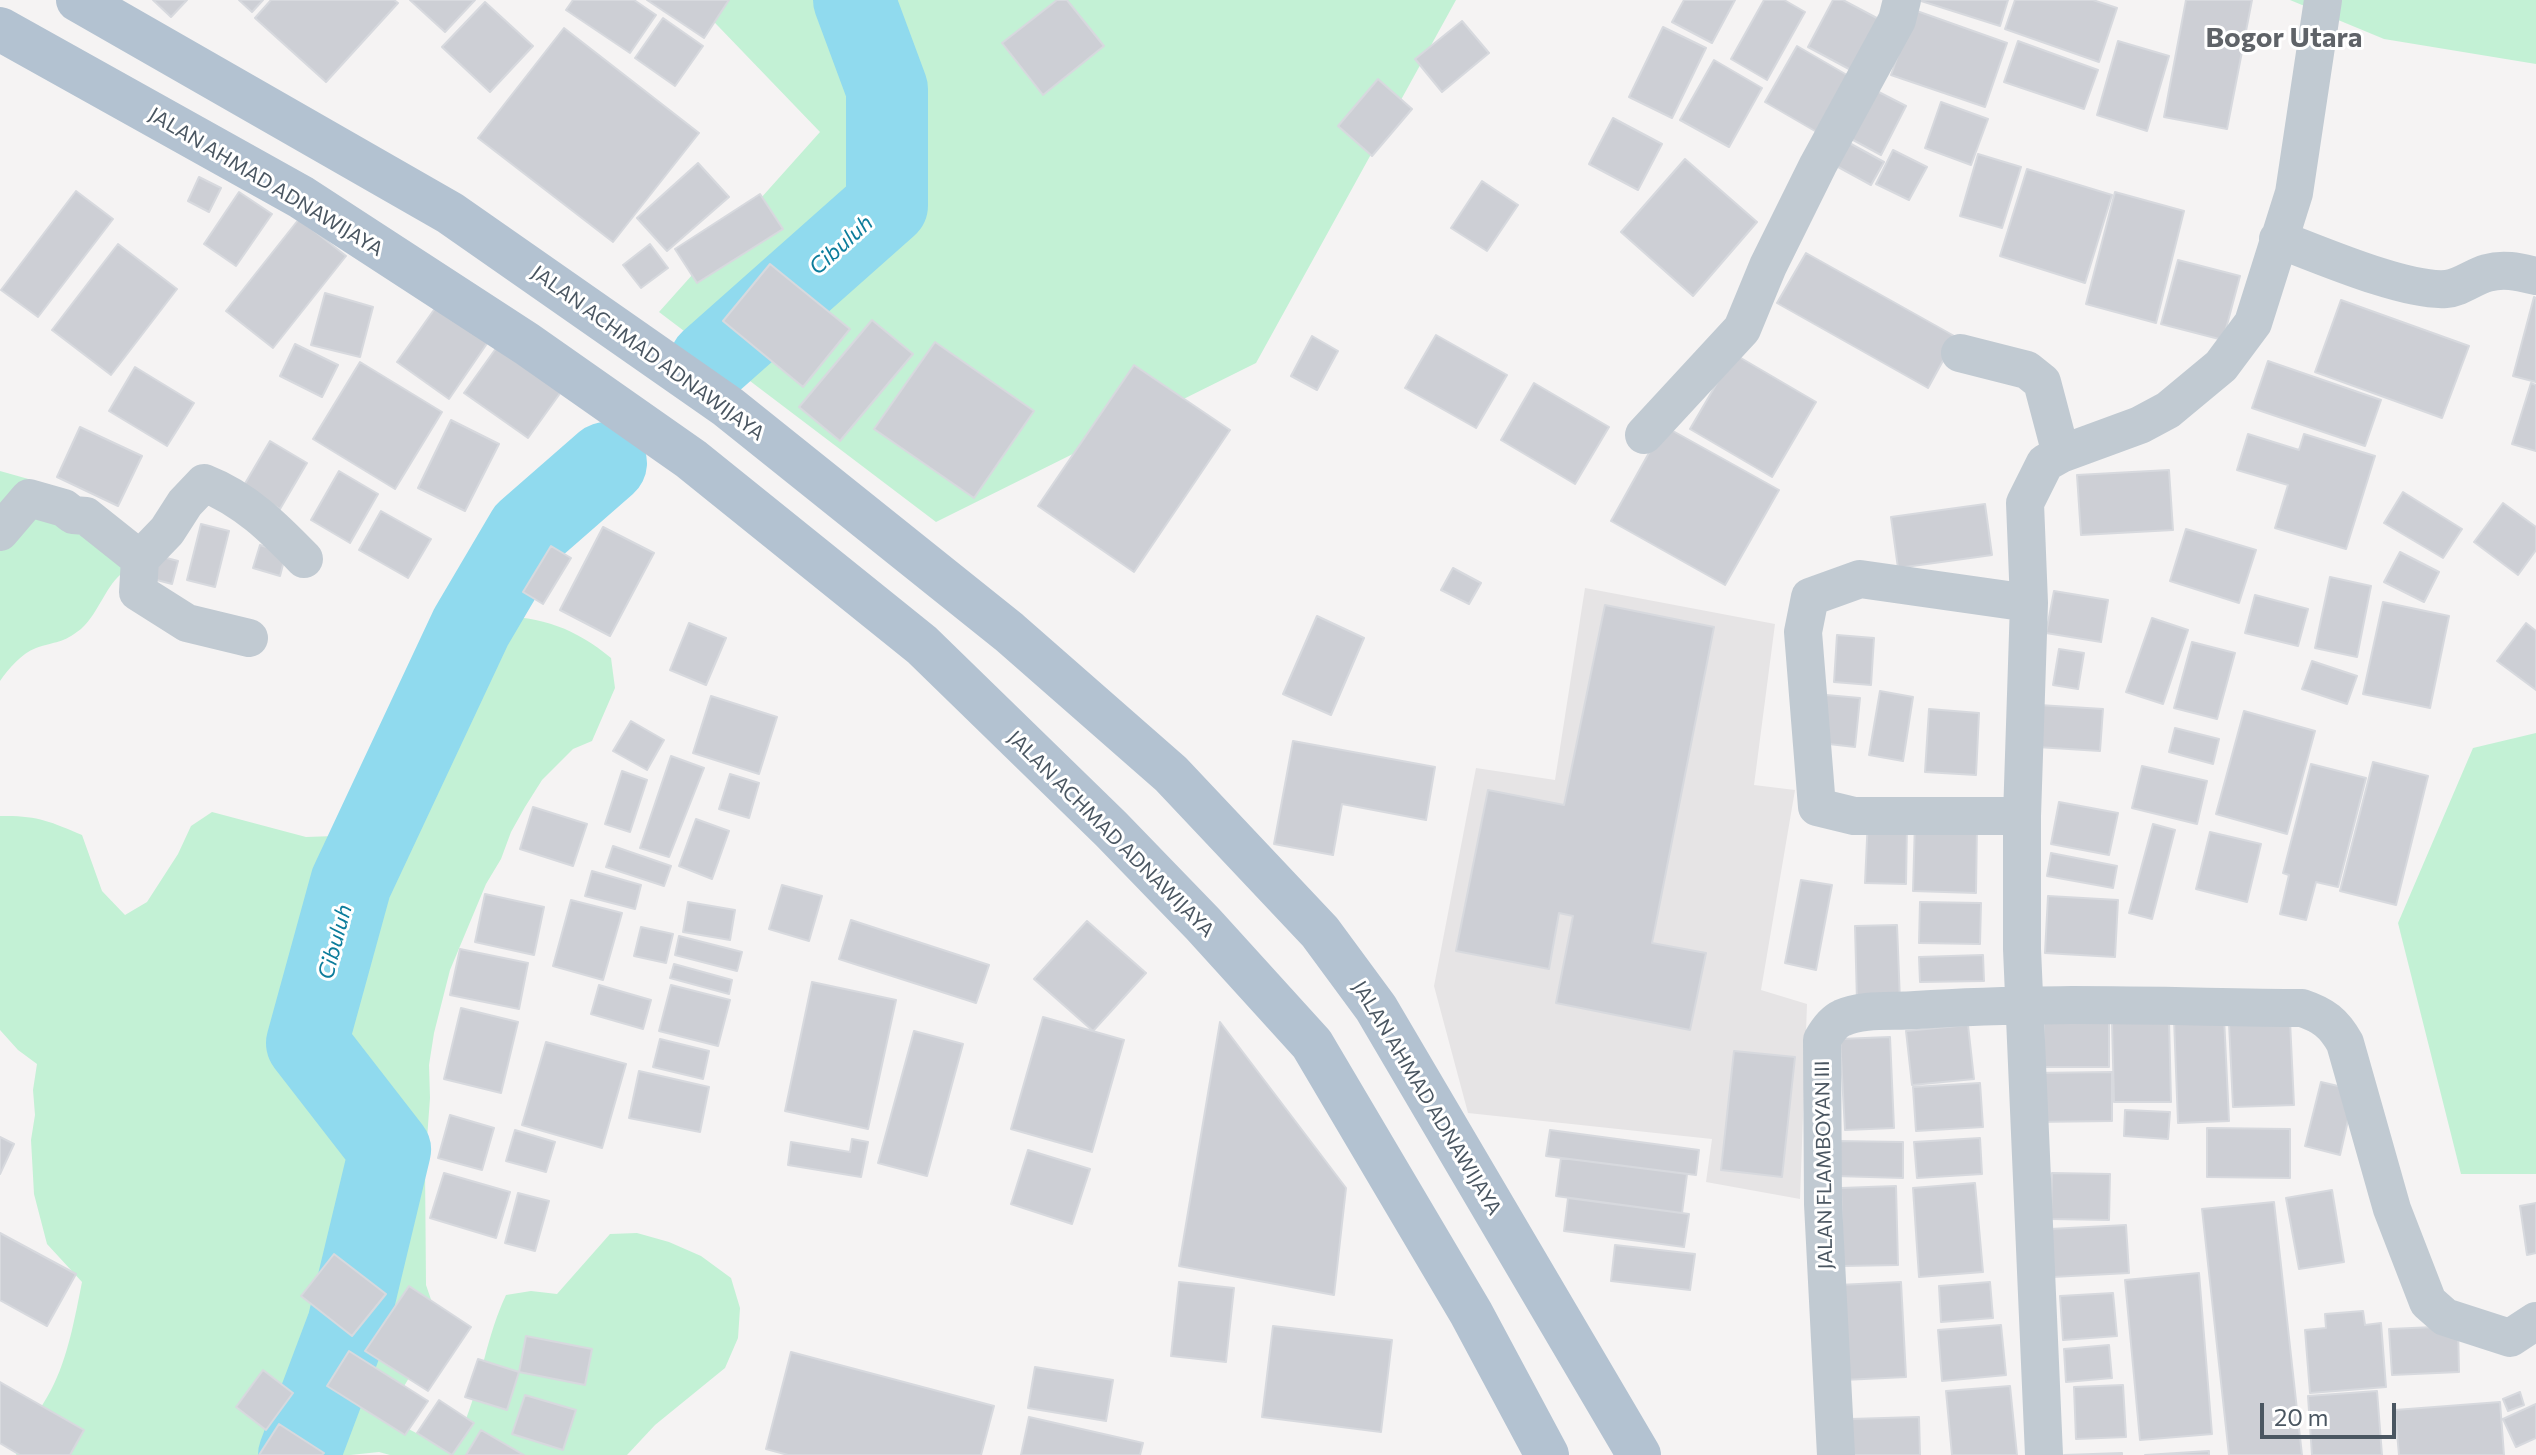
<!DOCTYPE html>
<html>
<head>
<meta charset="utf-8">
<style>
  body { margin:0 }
  #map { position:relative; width:2536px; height:1455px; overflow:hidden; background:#f5f3f3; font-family:Commissioner,sans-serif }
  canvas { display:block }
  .scale { position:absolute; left:2260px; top:1403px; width:136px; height:36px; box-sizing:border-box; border:4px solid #4a5661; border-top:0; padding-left:10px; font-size:24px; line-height:28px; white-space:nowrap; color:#4a5661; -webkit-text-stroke:6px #fff; paint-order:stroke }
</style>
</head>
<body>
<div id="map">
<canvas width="2536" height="1455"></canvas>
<div class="scale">20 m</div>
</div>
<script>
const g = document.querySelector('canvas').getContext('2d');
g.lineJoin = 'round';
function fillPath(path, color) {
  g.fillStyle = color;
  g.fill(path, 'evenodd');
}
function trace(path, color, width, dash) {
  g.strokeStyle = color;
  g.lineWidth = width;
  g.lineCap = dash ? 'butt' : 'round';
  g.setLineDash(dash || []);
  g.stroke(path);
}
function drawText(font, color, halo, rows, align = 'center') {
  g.font = font + ' Commissioner,sans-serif';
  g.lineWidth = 6;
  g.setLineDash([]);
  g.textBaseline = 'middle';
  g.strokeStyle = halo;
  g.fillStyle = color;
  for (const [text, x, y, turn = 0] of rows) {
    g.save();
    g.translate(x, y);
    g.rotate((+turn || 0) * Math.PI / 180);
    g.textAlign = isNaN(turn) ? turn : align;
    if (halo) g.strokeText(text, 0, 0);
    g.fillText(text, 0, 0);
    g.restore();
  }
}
fillPath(new Path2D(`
  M1585 588 1775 624 1754 785 1795 790 1761 990 1807 1004 1800 1199 1706 1182 1712 1139 1468 1113 1434 986 1476 768 1555 780Z`), '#e6e4e5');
fillPath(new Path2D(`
  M693 0H1456L1256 363 936 522 659 312 820 132Z
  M2290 0H2536V64L2384 39Z
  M0 471 71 491 125 571C105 585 100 612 81 629 62 644 56 641 36 648 21 654 9 668 0 681Z
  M495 616C542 616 576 629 611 658L615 688 592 741 573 749 542 780 525 807 511 832 501 859 486 884 450 970 434 1033 429 1065 430 1098 425 1166 426 1285 436 1314 416 1366 400 1393 395 1422 420 1435 466 1419C482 1378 487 1335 506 1295L531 1291 557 1294 610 1234 637 1233 669 1242 701 1256 731 1278 740 1308 738 1338 725 1368 655 1425 627 1455H390L379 1452 350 1455H16C25 1431 39 1412 51 1390 68 1358 75 1317 82 1282L47 1244 34 1194 31 1140 35 1115 33 1090 37 1064 18 1050 0 1030V816C35 815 50 821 82 835L102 891 125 915 147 902 178 854 191 826 212 812 306 837 335 836 361 829 377 810 386 735 404 680 421 658 464 623Z
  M2536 733V1174H2461L2398 923 2473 748Z`), '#c3f1d5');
trace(new Path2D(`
  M710 362 887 205V89L854 0
  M299 1455 348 1325 390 1150 307 1043 351 883 471 627 527 532 606 463`), '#90daee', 82);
const building = new Path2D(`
  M153 0H187L171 17Z
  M239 0H263L252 12Z
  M271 0H394L398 3 326 82 255 18Z
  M410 0H475L445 32Z
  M573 0H634L656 15 630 53 566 10Z
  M647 0H729L704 38Z
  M1057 0H1067L1104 46 1043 95 1002 43Z
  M1684 0H1735L1712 43 1672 22Z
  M1764 0H1784L1805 12 1767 80 1731 59Z
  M1833 0H1843L1890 25 1862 76 1808 47Z
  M1918 0H2008L2000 26Z
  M2015 0H2093L2117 8 2099 62 2005 29Z
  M2186 0H2252L2227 129 2164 117Z
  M485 2 533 46 490 92 442 47Z
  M1914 10 2007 43 1985 107 1891 75Z
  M663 18 703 46 675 86 635 58Z
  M1462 21 1489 53 1442 92 1415 59Z
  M1663 27 1706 48 1672 118 1629 97Z
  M564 28 699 133 613 242 478 138Z
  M2018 41 2098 70 2084 109 2004 82Z
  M2118 41 2169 56 2147 131 2097 115Z
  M1797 46 1859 82 1827 138 1765 102Z
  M1714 60 1762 88 1729 147 1680 120Z
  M1378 79 1412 109 1372 156 1338 126Z
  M1867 86 1906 106 1881 155 1842 134Z
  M1941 102 1988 119 1971 165 1925 148Z
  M1613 118 1662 144 1638 190 1589 164Z
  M1842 139 1884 162 1871 185 1829 162Z
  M1893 150 1927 167 1909 200 1876 184Z
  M1978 154 2021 167 2002 228 1960 216Z
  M1685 159 1757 222 1693 296 1621 232Z
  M698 163 729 197 667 251 637 218Z
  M2027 169 2112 195 2085 283 2000 256Z
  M199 177 221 188 209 212 188 201Z
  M1482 181 1518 205 1487 251 1451 228Z
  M76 191 113 219 38 317 1 290Z
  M239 192 272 214 236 266 204 244Z
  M2115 192 2184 211 2156 323 2086 304Z
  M760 194 783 229 697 283 675 249Z
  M299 219 346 256 273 348 226 311Z
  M118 244 177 289 111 375 52 330Z
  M650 244 668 268 641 288 623 265Z
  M1806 253 1956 337 1928 388 1777 303Z
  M2178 260 2240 276 2223 340 2161 324Z
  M770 264 850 329 803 387 723 321Z
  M325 293 373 307 360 357 311 345Z
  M2534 297 2536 298V382L2513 376Z
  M2341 300 2469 346 2442 418 2315 372Z
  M436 307 488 342 449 399 397 362Z
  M872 320 913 354 840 441 799 407Z
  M1436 335 1507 375 1476 428 1405 388Z
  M1312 336 1338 351 1317 390 1291 376Z
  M935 342 1034 411 974 498 874 429Z
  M295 344 338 365 322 397 280 376Z
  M497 347 561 392 528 438 464 393Z
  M1734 354 1816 402 1772 477 1690 429Z
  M2268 361 2381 400 2365 446 2252 408Z
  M360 362 442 412 395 489 313 439Z
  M1134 365 1230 430 1134 572 1038 506Z
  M135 367 194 403 167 446 109 411Z
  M1534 383 1609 427 1575 484 1501 440Z
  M2531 383 2536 385V451L2512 444Z
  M451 420 499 444 465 511 418 488Z
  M1664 426 1779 490 1725 585 1611 521Z
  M80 427 142 456 118 506 57 477Z
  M2248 434 2299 450 2304 434 2375 456 2346 549 2275 528 2288 485 2237 470Z
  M270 441 307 463 280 509 243 487Z
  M2169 470 2173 530 2081 535 2077 475Z
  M339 471 378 494 350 543 311 520Z
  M2403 492 2462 529 2443 558 2384 523Z
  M2503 503 2536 527V550L2518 575 2474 542Z
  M1985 504 1992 555 1898 568 1891 517Z
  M381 511 431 539 408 578 359 550Z
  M201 524 229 531 215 587 187 580Z
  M603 527 654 553 610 636 560 610Z
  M2186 529 2256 550 2239 603 2170 581Z
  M260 545 286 553 280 576 253 568Z
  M551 546 571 558 543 604 523 592Z
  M2400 552 2439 572 2424 602 2384 582Z
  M159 556 178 561 172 584 153 579Z
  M1453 568 1481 583 1469 604 1441 590Z
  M2330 577 2371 586 2357 657 2315 648Z
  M2054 591 2108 600 2101 642 2046 633Z
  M2255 595 2308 609 2298 646 2245 633Z
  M2383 602 2449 616 2430 708 2363 694Z
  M1605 605 1714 627 1652 943 1706 953 1690 1030 1556 1003 1573 916 1559 913 1549 969 1456 951 1488 790 1564 805Z
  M1317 616 1364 638 1331 715 1283 694Z
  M2152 618 2188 630 2163 704 2126 692Z
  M689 623 726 638 706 685 670 670Z
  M2526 623 2536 631V690L2497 661Z
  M1837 635 1874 638 1871 685 1834 682Z
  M2192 642 2235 653 2217 719 2174 708Z
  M2059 649 2084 653 2078 689 2053 685Z
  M2312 661 2357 676 2347 704 2302 689Z
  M1880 691 1913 697 1903 761 1869 755Z
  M1826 695 1860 698 1855 747 1820 743Z
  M711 696 777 717 759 774 693 753Z
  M2039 705 2103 709 2100 751 2037 747Z
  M1929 709 1979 713 1976 775 1925 772Z
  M2244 711 2315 731 2287 834 2216 814Z
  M631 721 664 740 647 770 613 751Z
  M2175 728 2219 739 2213 764 2169 752Z
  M1293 741 1435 767 1426 820 1342 804 1333 855 1274 844Z
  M671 756 704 768 669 857 640 848Z
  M2373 762 2428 776 2396 905 2340 891Z
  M2311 764 2366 778 2338 887 2316 882 2306 920 2280 914 2289 875 2283 873Z
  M2142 766 2207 781 2197 824 2132 808Z
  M622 771 647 780 630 832 605 824Z
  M730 774 759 783 749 818 719 809Z
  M2059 802 2118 813 2109 855 2051 844Z
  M533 807 587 824 573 866 520 849Z
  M1868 818 1907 823 1906 884 1865 883Z
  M696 819 729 831 712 879 679 866Z
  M1915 821 1977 823 1976 893 1913 891Z
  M2153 824 2175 830 2152 919 2129 913Z
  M2210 832 2261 844 2247 902 2196 889Z
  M613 846 671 866 664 886 606 867Z
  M2051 853 2117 866 2113 888 2047 876Z
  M592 871 641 885 635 909 585 896Z
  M1801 880 1832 885 1816 970 1785 963Z
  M782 885 822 896 809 941 769 929Z
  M485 894 544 907 534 955 475 942Z
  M2048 896 2118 900 2115 957 2045 953Z
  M571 900 622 913 603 980 553 966Z
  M688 902 735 910 730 940 683 932Z
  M1920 902 1981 903 1980 944 1919 943Z
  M851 920 989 965 976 1003 839 959Z
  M1087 921 1146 973 1093 1031 1034 979Z
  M1897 925 1900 1001 1857 1002 1855 926Z
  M641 927 673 934 666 963 634 956Z
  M679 936 742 952 737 971 675 955Z
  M460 949 528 963 519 1009 450 995Z
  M1983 955 1984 981 1920 982 1919 957Z
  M674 964 732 980 729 994 670 978Z
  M812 982 896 1000 868 1129 785 1111Z
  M599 985 651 1000 643 1029 591 1014Z
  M671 985 730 1000 718 1046 659 1031Z
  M461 1008 518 1022 501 1093 444 1079Z
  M1043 1017 1124 1040 1092 1152 1011 1129Z
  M2044 1017H2109V1067H2044Z
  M2224 1017 2229 1121 2178 1123 2174 1019Z
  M2169 1020 2171 1102H2114L2112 1021Z
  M2290 1021 2294 1105 2233 1107 2229 1023Z
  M1220 1022 1346 1188 1334 1295 1179 1266Z
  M1968 1025 1974 1079 1912 1085 1906 1031Z
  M914 1031 963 1044 927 1176 878 1163Z
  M1890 1037 1894 1128 1845 1130 1840 1039Z
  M660 1039 709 1051 703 1079 653 1067Z
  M546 1042 626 1064 602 1148 522 1125Z
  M1734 1051 1795 1057 1782 1177 1721 1170Z
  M639 1071 709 1087 700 1132 629 1118Z
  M2112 1072V1121L2031 1122 2030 1073Z
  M2321 1082 2355 1090 2340 1155 2305 1146Z
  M1980 1083 1983 1127 1916 1131 1913 1087Z
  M2125 1110 2170 1112 2168 1139 2124 1136Z
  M450 1115 494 1128 482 1170 438 1158Z
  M2207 1128 2290 1129V1178L2207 1177Z
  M515 1130 555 1142 546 1172 506 1161Z
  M1550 1130 1699 1150 1696 1175 1546 1156Z
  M0 1137 14 1144 0 1174Z
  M1980 1138 1982 1174 1917 1178 1914 1142Z
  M852 1139 868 1142 861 1177 788 1165 791 1142 850 1152Z
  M1837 1141 1903 1142V1178L1836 1176Z
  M1028 1150 1090 1169 1072 1224 1011 1204Z
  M1561 1158 1687 1174 1682 1213 1556 1196Z
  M444 1173 510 1192 496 1238 430 1218Z
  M2052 1173 2110 1174 2109 1220 2051 1219Z
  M1975 1183 1983 1272 1919 1277 1913 1188Z
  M1896 1186 1898 1265 1843 1266 1841 1188Z
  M2332 1190 2344 1262 2299 1269 2286 1198Z
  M518 1193 549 1201 535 1251 505 1243Z
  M1568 1198 1689 1214 1684 1247 1564 1231Z
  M2274 1202 2302 1455H2229L2202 1209Z
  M2536 1203V1253L2527 1255 2520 1206Z
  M2126 1225 2129 1273 2052 1277 2050 1229Z
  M0 1233 76 1274 47 1326 0 1300Z
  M1615 1245 1695 1254 1690 1290 1611 1281Z
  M334 1254 386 1294 352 1336 301 1296Z
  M2199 1273 2212 1434 2140 1440 2125 1280Z
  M1179 1282 1234 1288 1226 1362 1171 1356Z
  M1901 1282 1906 1377 1843 1380 1838 1285Z
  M1990 1282 1993 1318 1941 1322 1939 1286Z
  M409 1286 471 1327 428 1391 365 1351Z
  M2113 1293 2117 1336 2063 1340 2060 1296Z
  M2363 1311 2365 1325 2381 1323 2386 1387 2310 1393 2305 1330 2326 1328 2325 1314Z
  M2001 1325 2006 1375 1942 1381 1938 1330Z
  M1273 1326 1392 1340 1381 1432 1262 1417Z
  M2458 1326 2459 1372 2392 1375 2389 1329Z
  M526 1336 592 1349 585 1385 519 1372Z
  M2109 1345 2112 1378 2066 1382 2064 1349Z
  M349 1351 428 1401 405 1435 327 1386Z
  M791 1352 994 1406 981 1455H788L766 1449Z
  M478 1359 519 1372 507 1410 465 1397Z
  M1035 1367 1113 1380 1106 1421 1028 1408Z
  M263 1370 293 1393 266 1430 236 1407Z
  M0 1382 84 1430 70 1455H20L0 1443Z
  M2123 1385 2126 1437 2076 1439 2074 1387Z
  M2010 1386 2017 1455H1952L1946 1391Z
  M2377 1391 2382 1455H2312L2308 1396Z
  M2520 1392 2524 1405 2508 1411 2503 1399Z
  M525 1395 576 1410 563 1450 512 1434Z
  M439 1400 474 1423 452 1455 417 1433Z
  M2500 1402 2504 1455H2399L2395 1410Z
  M2536 1404V1438L2516 1447 2503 1419Z
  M1029 1417 1143 1443 1140 1455H1021Z
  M1919 1417 1920 1455H1851L1850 1419Z
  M279 1424 324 1453 322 1455H259Z
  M481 1430 524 1455H466Z
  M2209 1451V1455H2145Z
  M2122 1453V1455H2064Z`);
fillPath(building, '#cdcfd5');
trace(building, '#d7d9de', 2);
trace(new Path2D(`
  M2278 239C2318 254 2405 292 2446 289 2460 288 2473 277 2487 273 2504 268 2519 272 2536 276
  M1960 353 2027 370 2042 382 2061 454
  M1644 435 1742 329 1768 266 1818 165 1897 20 1902 0
  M0 532 29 498 64 508 73 515 86 516 140 559
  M249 638 187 623 138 592 140 559 167 531 185 503 204 483C245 499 274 528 304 559
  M2022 816H1854L1817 807 1803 632 1810 597 1860 579 2029 603
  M1836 1455 1823 1204 1822 1040C1827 1031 1833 1022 1842 1018 1863 1008 1894 1012 1916 1010 2043 1001 2174 1007 2302 1008 2323 1015 2334 1023 2345 1043L2392 1209 2428 1302 2445 1317 2510 1338 2536 1321
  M2044 1455 2022 949V816L2029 603 2025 503 2045 463 2061 454 2140 425 2168 410 2221 366 2253 323 2294 193 2323 0`), '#c1cad2', 38);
trace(new Path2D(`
  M78 0 450 213 728 407 1009 632 1171 774 1320 932 1376 1008 1639 1455
  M0 29 301 197 527 344 691 459 922 645 1111 829 1203 924 1312 1044 1471 1313 1547 1455`), '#b3c2d1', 44);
drawText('20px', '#4a5661', '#fff', [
  ["JALAN AHMAD ADNAWIJAYA",266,182,31],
  ["JALAN ACHMAD ADNAWIJAYA",648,353,36],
  ["JALAN ACHMAD ADNAWIJAYA",1111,834,45],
  ["JALAN AHMAD ADNAWIJAYA",1427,1098,59],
  ["JALAN FLAMBOYAN III",1824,1165,-91]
]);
drawText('italic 22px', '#0c7c9b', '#fff', [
  ["Cibuluh",841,245,-42],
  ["Cibuluh",335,942,-75]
]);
drawText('bold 28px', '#5f6368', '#fff', [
  ["Bogor Utara",2284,38]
]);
</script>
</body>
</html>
